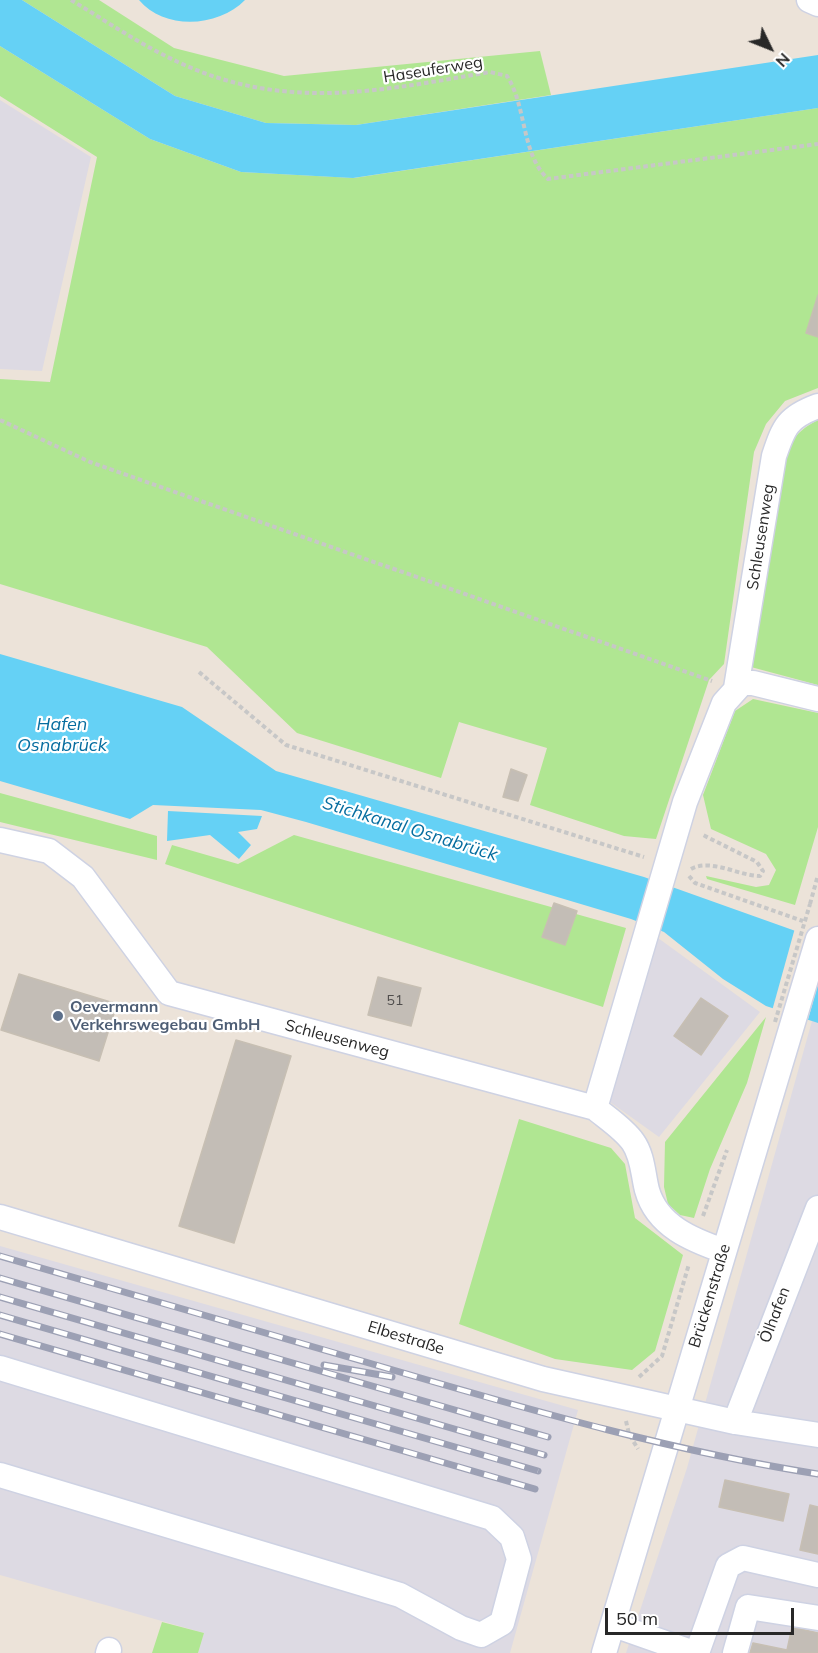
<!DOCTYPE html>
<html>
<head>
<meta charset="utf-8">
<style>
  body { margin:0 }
  #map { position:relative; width:818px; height:1653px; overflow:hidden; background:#ece3d9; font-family:Mulish,sans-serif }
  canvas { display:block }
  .north { position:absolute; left:740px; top:18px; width:60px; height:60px; -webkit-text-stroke:4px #fff; paint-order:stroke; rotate:133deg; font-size:16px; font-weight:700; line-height:24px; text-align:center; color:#282828 }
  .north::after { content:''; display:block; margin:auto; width:21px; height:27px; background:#282828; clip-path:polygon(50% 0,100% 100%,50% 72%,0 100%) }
  .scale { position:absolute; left:605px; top:1608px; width:189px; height:27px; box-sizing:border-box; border:3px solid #282828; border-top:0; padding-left:8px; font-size:18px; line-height:21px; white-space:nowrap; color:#282828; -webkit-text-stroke:4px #fff; paint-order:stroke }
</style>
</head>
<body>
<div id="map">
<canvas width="818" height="1653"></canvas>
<div class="north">N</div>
<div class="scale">50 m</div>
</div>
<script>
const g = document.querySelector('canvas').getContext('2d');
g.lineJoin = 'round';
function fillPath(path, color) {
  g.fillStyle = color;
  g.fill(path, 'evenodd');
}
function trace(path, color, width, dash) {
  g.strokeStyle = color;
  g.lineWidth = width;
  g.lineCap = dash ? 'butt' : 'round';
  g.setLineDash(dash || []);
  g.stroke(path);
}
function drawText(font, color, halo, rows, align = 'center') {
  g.font = font + ' Mulish,sans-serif';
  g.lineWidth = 4.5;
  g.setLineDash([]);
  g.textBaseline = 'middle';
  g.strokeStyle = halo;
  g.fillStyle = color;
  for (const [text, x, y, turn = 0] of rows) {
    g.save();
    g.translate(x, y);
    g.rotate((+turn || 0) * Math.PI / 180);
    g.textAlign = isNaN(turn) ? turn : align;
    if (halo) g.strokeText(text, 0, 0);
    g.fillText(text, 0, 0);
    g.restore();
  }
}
fillPath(new Path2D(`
  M0 100 91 157 42 371 0 369Z
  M658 938 760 1012 659 1137 610 1102Z
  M812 1021 818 1023V1653H626L687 1468Z
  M0 1246 578 1410 510 1653H198L204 1633 0 1575Z`), '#dddae3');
fillPath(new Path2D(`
  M22 0H99L174 48 284 76 540 51 551 95 356 125 266 123 175 96Z
  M0 46 150 139 241 172 354 178 818 108V388L785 401 766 424 754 452 724 664 709 680 656 839 624 836 530 805 547 748 459 722 441 778 297 733 207 647 0 584V379L50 382 97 157 0 96Z
  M818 420V685L751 667 784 458C791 439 800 429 818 420Z
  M753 699 818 713V827L795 905 707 879 706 876 756 887 769 885 776 870 766 854 711 829 703 795 735 711Z
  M0 793 157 836V860L0 822Z
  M294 835 626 928 603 1007 165 864 172 845 238 864Z
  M766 1017 747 1083 710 1169 694 1218 680 1215 668 1204 664 1187 665 1142Z
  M519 1119 611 1148 625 1164 635 1218 683 1255 655 1351 632 1370 555 1359 459 1324Z
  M162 1622 204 1633 198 1653H152Z`), '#b0e692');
fillPath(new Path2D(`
  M0 0H22L175 96 266 123 356 125 818 55V108L353 178 241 172 150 139 0 46Z
  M139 0H245C219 27 165 31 139 0Z
  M0 654 182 707 276 771 644 877 818 939V1023L766 1006 723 979 664 932 631 919 306 822 261 810 153 805 130 819 0 781Z
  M168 811 262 816 257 829 238 832 251 845 239 859 210 835 167 841Z`), '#65d1f5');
fillPath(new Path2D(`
  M795 928 818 936V984L807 1023 772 1011Z`), '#ece3d9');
const building = new Path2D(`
  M818 295V337L806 333Z
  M511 769 527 775 518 801 503 797Z
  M554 903 577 911 565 945 542 937Z
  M19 974 117 1004 99 1061 1 1030Z
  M378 977 421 988 411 1026 368 1015Z
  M701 998 728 1016 701 1055 674 1036Z
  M236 1040 291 1056 234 1243 179 1226Z
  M725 1480 789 1494 783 1521 719 1507Z
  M810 1505 818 1507V1554L800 1550Z
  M792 1627 818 1633V1653H750L753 1643 787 1650Z`);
fillPath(building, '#c3bdb6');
trace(building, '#c7bfb3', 1.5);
const minor = new Path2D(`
  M809 0 818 4
  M736 688 774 456C784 426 788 417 818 406
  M0 840 49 851 83 877 169 993 595 1108 685 802 724 703 742 683H753L818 699
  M595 1108C607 1118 624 1129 633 1142 643 1156 643 1175 647 1190 657 1226 692 1240 724 1251
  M0 1217 543 1379 735 1422 818 1435
  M0 1368 492 1518 512 1537 519 1559 502 1623 481 1635 461 1628 400 1595 0 1475
  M735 1422 818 1208
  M614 1625 694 1653
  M108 1653 109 1650
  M604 1653 818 939
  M697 1653 728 1566 743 1558 818 1575
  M735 1653 748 1607 818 1618`);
trace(minor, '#ced2e3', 27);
trace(new Path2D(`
  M71 0C106 21 141 45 178 62 284 112 380 91 490 72L507 76C527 107 521 154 548 179L818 144
  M0 420 90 462 712 681
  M199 672 286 745 644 857
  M691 869C711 858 739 876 760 876L763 871 757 862 701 834
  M689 876 695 883 803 921
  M810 904 818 875
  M703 1216 727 1150
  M639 1377 662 1356 689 1264
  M626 1421 629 1434 638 1449`), '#c7c7c7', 4, [4.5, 3]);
trace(minor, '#fff', 24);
const rail = new Path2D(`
  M0 1256C133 1295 267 1333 400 1372 537 1412 677 1452 818 1474
  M0 1278 548 1437
  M0 1297 544 1455
  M0 1315 538 1471
  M0 1334 535 1489
  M324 1365 392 1377`);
trace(rail, '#9ca0b4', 7);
trace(rail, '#fff', 4.5, [14]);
trace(new Path2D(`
  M775 1022 810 904`), '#c7c7c7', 4, [4.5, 3]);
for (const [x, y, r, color] of [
  [58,1016,6,"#5c6f8a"]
]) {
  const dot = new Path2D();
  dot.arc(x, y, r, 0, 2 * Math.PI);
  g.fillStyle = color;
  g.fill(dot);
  trace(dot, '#fff', 2);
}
drawText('14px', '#4f4d4c', null, [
  ["51",395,1001]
]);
drawText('16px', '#282828', '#fff', [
  ["Haseuferweg",433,70,-9],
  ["Schleusenweg",761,537,-81],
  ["Schleusenweg",337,1039,15],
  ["Brückenstraße",710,1296,-73],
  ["Ölhafen",775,1315,-69],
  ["Elbestraße",406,1338,17]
]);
drawText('bold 16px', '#4e5e75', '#fff', [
  ["Oevermann",70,1007],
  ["Verkehrswegebau GmbH",70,1025]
], 'left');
drawText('italic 18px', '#066d9f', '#fff', [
  ["Hafen",62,725],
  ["Osnabrück",62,746],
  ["Stichkanal Osnabrück",410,829,17]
]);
</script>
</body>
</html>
